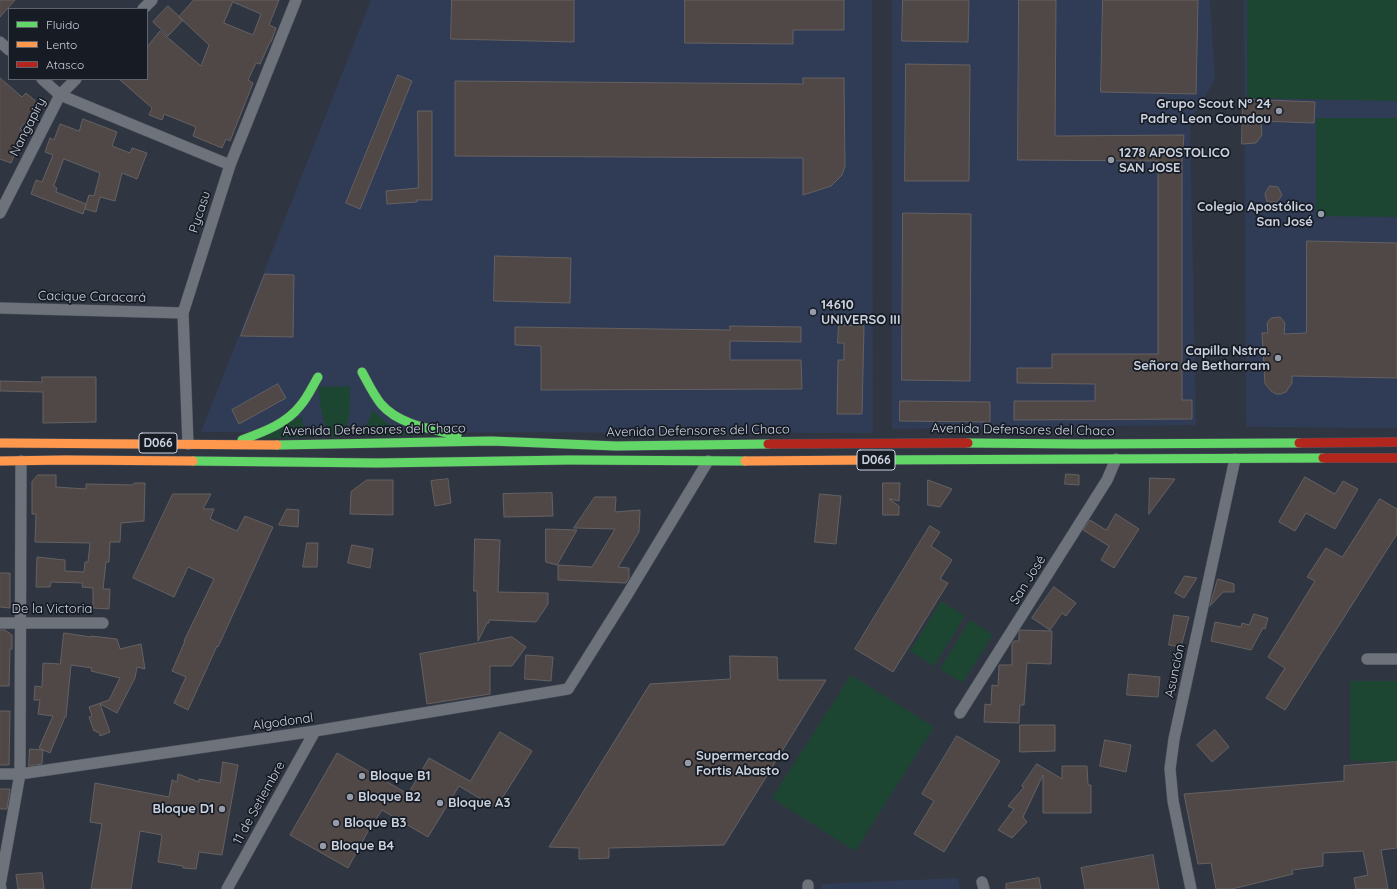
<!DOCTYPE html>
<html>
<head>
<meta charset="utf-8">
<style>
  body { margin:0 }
  #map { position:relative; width:1397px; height:889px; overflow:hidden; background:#303641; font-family:Quicksand,sans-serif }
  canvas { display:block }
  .legend { position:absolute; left:8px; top:8px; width:140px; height:72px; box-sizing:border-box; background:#161b24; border:1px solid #5e646f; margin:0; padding:5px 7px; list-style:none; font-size:12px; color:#cbd2df }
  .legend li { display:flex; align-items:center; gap:8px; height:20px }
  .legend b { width:20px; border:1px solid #5e646f }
</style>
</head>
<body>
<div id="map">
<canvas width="1397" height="889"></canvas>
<ul class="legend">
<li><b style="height:5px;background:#63d668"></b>Fluido</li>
<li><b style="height:5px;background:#ff974d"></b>Lento</li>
<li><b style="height:5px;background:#b3261e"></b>Atasco</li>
</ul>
</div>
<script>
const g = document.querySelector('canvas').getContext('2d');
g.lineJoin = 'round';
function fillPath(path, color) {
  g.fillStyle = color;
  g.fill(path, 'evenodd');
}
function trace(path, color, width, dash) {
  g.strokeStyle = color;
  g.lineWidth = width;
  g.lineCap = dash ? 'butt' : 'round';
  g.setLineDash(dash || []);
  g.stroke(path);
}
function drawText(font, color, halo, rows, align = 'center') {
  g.font = font + ' Quicksand,sans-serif';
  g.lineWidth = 3.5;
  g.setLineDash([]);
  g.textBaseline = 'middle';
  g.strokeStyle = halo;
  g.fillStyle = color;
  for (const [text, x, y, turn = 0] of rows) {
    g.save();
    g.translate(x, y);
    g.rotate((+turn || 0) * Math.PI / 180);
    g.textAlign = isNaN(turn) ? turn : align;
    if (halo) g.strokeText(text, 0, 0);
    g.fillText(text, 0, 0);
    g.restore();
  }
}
fillPath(new Path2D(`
  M371 0H872L873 433 201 432Z
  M892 0H1210L1215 80 1190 121 1196 425 892 429Z
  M1244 0H1397V428L1246 427Z
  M958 878 960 889H821V884Z`), '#303b55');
fillPath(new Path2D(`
  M1247 0H1397V101L1247 98Z
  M1316 118H1397V217L1316 216Z
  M350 386C350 400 353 437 333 438 321 424 321 404 318 387Z
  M373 410C395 432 401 432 431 435L362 436Z
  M301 416 305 431 310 437 261 439Z
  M941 601 965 616 934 666 910 651Z
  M970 620 993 635 962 683 940 669Z
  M851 675 934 727 855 851 772 798Z
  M1350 681H1397V762L1350 761Z`), '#1d4632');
const building = new Path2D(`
  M0 0H15L0 17Z
  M194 0H279L269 25 276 28 271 42H270L260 64 256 63 248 80 253 83 230 141 226 139 222 148 193 136 196 127 164 114 162 120 149 115 152 108 119 79H147V47L160 31 201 66 209 45 179 17ZM233 2 261 14 253 35 224 23Z
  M452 0H574V42L451 39Z
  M685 0H844V30H793V44L685 43Z
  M903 0H969L968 42 902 41Z
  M1019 0H1056L1055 136 1184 135 1182 161V400H1192V419L1014 420V401H1095V384L1017 383V368H1052V354H1158V161L1018 160Z
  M1103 0H1198L1196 94 1101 92Z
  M168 6 183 20 168 36 153 22Z
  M906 64 970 65 969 181H905Z
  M398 75 412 81 360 209 346 203Z
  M0 78 22 97 26 93 40 105 20 129 24 131 11 163 0 159Z
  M803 78H844L845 166 842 175 831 186 803 195V158L455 156V81L803 84Z
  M1243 99 1315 102 1314 123 1261 121 1262 135 1256 143 1242 144Z
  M418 111H432V200H417V202L387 204 386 191 418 188Z
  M83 119 117 132 112 146 130 153 132 148 147 153 137 179 122 173 115 201 100 197 96 212 85 209 86 204 83 214 31 194 36 180 42 182 53 155 45 152 50 138 54 140 60 124 79 131ZM64 159 100 173 94 196 89 195 86 204 56 192 57 188 54 186Z
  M1270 186 1278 187 1282 195 1277 202H1267L1265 194Z
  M903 213 971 214 970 381 902 380Z
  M1307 241 1397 243V378L1292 376V383L1286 392 1281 394H1276L1271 391 1265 384 1262 333H1268L1267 323 1271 318 1280 317 1285 323 1284 334 1306 333Z
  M495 256 571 258 570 303 494 301Z
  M265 274 294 275 293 337 241 336Z
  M839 325 864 326 862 414H837L838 360H844V343H838Z
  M730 326 801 327V342L730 341V360H801L802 389 541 390V346L515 345V327L730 330Z
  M42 377H96V422L43 423V392L0 391V381L42 382Z
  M278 384 286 398 239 424 232 410Z
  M900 401 990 402V422L900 421Z
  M1066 474 1079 475V485L1065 484Z
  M38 475H56V487L86 489V484L133 485 134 483H145L144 521 121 523 120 542H110L109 562H106L103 589H110L109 609 93 608V588L82 587 83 583 51 582 50 587H36L37 557 65 560V571L84 572 85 562H88L90 543 35 542 36 514H32V482Z
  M1305 477 1335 494 1343 481 1358 489 1335 529 1306 513 1295 531 1279 522Z
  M1150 478 1175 479 1149 514Z
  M448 479 451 503 435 506 431 481Z
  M367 480H393V515L350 514 351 492Z
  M928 480 952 489 940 507 928 505Z
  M883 483H900L899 501 889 499 899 506V515H883Z
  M552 493 553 516 504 517 503 494Z
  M173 494H211L203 509H214L210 519 237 531 245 516 273 527 218 647 217 646 188 710 174 703 186 677 172 671 185 641H184L214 579 188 567 174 597 133 578Z
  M820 494 841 496 836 544 815 542Z
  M595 497H616L615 512 640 510 639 532 618 567 629 568V578L626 583 558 580V565L592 567 615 529 574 528Z
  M1380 499 1397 509V534L1285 710 1266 698 1285 668 1268 657 1315 581 1307 577 1326 548 1342 557Z
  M287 509 299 510 298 527 279 525Z
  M1116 514 1139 529 1114 568 1101 560 1109 546 1083 530 1090 520 1106 530Z
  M930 526 940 532 931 546 952 560 940 579 948 583 893 672 855 649Z
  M546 529 577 530 557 565 546 562Z
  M475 539 500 540 498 592 548 593V604L536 622 489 620V623H487L478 641 477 591H474Z
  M307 543H318L317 567H303Z
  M352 545 373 549 370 568 348 563Z
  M0 573H10V608L0 607Z
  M1185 576 1197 578 1184 598 1175 593Z
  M1218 579 1234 584V592H1223L1210 606Z
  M1054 587 1076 603 1066 616 1062 613 1050 630 1032 618Z
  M1254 614 1268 618 1265 629 1263 628 1251 650 1211 641 1215 622 1241 627 1242 623 1249 625Z
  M1174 615 1189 617 1181 647 1169 645Z
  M0 630H5L12 635V649H10L9 686H0Z
  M1020 630 1052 631 1051 664 1027 663 1024 705H1020L1019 723 984 722 985 704 991 705 992 685 998 686 999 665H1012V644L1014 641H1019V633Z
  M64 633 91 637V636L117 639 120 649 141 644 145 669 137 667 135 678 117 713 100 704 110 732 100 736 99 732H96L95 730 94 731 89 717 92 716 89 707 109 700 120 678 91 671 92 668 71 665 66 717H65L50 753 39 748 53 716 38 714 40 700H34L35 686 42 687 43 663 60 664Z
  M512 637 526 647 512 666H490V694L427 704 420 654Z
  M526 655 553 657 551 681 525 679Z
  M730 656 777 657 778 680H826L724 845 609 848V858L579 859V848L549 847 650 684 730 679Z
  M1129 674 1160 677 1158 697 1127 695Z
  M0 711H10L9 765H0Z
  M1020 725H1055V751L1020 752Z
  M1215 730 1229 747 1212 762 1197 745Z
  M500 732 532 751 496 808 459 786 428 837 382 810 367 833 348 868 290 835 337 753 408 794 429 758 470 781Z
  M957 736 1000 761 944 852 914 834 934 801 922 794Z
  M1105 740 1131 745 1126 772 1100 766Z
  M30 749 43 750 42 764 29 766Z
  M223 762 238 765 222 855 199 852 196 869 183 868V866L158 862 162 835 140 831 131 889H91L102 824 90 822 95 783 169 797 172 780 177 782 178 774 199 782V779L220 783Z
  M1397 762V848L1381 850 1388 889H1356L1354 878 1368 875 1363 851 1323 853V866L1292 870 1293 874 1232 889H1216L1211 863 1198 864 1184 794 1344 781V766Z
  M1037 764 1062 779V766H1087L1088 785H1091V813H1043V775L1023 817 1027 822 1012 838 998 830 1014 809 1008 806 1024 787 1022 786Z
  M0 789H10L7 809H0Z
  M1153 855 1159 889H1085L1081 868Z
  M42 873 44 889H18L16 875Z
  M1039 878 1041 889H1006V884Z`);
fillPath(building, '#504846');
trace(building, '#646163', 1);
const street = new Path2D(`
  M143 9 152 0
  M0 42 9 50
  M42 79 60 95 230 165
  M0 213 60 95 76 79
  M0 308 183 313
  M188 444 183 313 230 165 296 0
  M0 623H103
  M1367 659H1397
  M960 713 1107 480 1116 459
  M0 774H20L315 731 568 689 627 595 708 461
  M982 882 984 889
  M1 889 0 885 20 774 21 461
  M227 889 315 731
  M808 889V885
  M1191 889 1173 801 1170 769 1174 739 1235 459`);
const fast = new Path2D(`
  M362 372C368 383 373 394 381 404 399 425 431 429 457 435
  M242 440C263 432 286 424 300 406 308 397 312 387 318 377
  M968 443 1081 444 1299 443
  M277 445 491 441 616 446 768 444
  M869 460 1323 458
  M193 461 378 463 569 460 745 461`);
const slow = new Path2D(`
  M0 443 277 445
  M0 461 65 460 193 461
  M745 461 869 460`);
const jam = new Path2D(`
  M1299 443 1397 442
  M768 444 968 443
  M1323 458H1397`);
trace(street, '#4c525c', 12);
trace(fast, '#4c525c', 10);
trace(slow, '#4c525c', 10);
trace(jam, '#4c525c', 10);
trace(street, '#6d727b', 11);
trace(fast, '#63d668', 9);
trace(slow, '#ff974d', 9);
trace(jam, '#b3261e', 9);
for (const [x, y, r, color] of [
  [1279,111,4,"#959ba8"],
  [1111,160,4,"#959ba8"],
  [1321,214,4,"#959ba8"],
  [813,312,4,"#959ba8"],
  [1278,358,4,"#959ba8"],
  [688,763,4,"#959ba8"],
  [362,776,4,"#959ba8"],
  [350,797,4,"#959ba8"],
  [440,803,4,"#959ba8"],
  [222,809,4,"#959ba8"],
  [336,823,4,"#959ba8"],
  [323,846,4,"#959ba8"]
]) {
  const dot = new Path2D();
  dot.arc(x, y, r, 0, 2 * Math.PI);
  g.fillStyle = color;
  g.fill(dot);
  trace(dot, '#161b24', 1.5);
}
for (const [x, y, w] of [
  [158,443,38],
  [876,460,38]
]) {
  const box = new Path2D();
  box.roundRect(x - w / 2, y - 10, w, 20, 3);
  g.fillStyle = '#161b24';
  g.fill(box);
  trace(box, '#cbd2df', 1);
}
drawText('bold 12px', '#cbd2df', null, [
  ["D066",158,443],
  ["D066",876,460]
]);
drawText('bold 13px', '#cbd2df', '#161b24', [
  ["Grupo Scout N° 24",1271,104,"right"],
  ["Padre Leon Coundou",1271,119,"right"],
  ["1278 APOSTOLICO",1119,153],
  ["SAN JOSE",1119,168],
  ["Colegio Apostólico",1313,207,"right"],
  ["San José",1313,222,"right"],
  ["14610",821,305],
  ["UNIVERSO III",821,320],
  ["Capilla Nstra.",1270,351,"right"],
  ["Señora de Betharram",1270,366,"right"],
  ["Supermercado",696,756],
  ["Fortis Abasto",696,771],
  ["Bloque B1",370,776],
  ["Bloque B2",358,797],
  ["Bloque A3",448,803],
  ["Bloque D1",214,809,"right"],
  ["Bloque B3",344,823],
  ["Bloque B4",331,846]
], 'left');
drawText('13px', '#cbd2df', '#161b24', [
  ["Nangapiry",28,127,-63],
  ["Pycasu",200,212,-72],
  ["Cacique Caracará",92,297,1],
  ["Avenida Defensores del Chaco",374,430,-1],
  ["Avenida Defensores del Chaco",1023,430,1],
  ["Avenida Defensores del Chaco",698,431,-1],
  ["San José",1028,580,-58],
  ["De la Victoria",52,609],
  ["Asunción",1175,671,-78],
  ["Algodonal",283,722,-8],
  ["11 de Setiembre",259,803,-61]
]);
</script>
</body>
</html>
